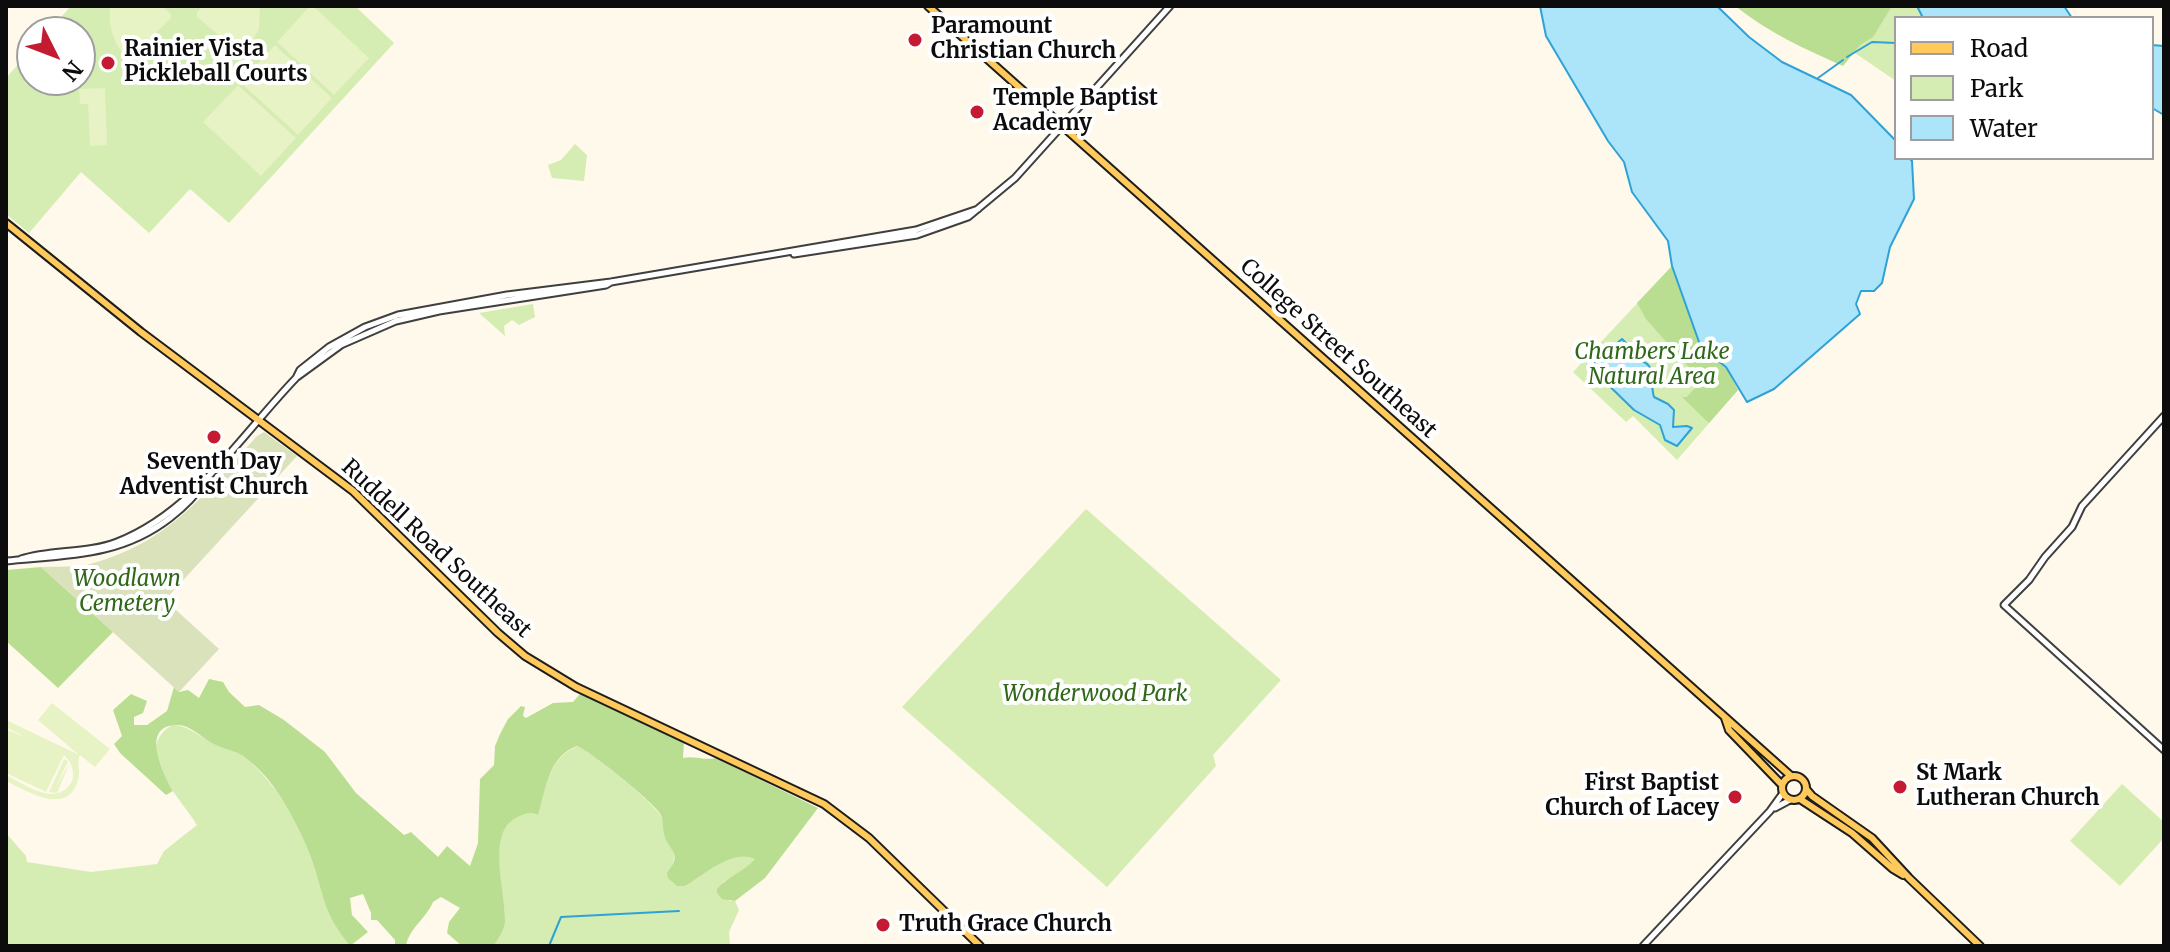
<!DOCTYPE html>
<html>
<head>
<meta charset="utf-8">
<style>
  body { margin:0 }
  #map { position:relative; width:2170px; height:952px; overflow:hidden; background:#fff9eb; font-family:Merriweather,serif }
  canvas { display:block }
  .frame { position:absolute; inset:0; border:8px solid #0c0c0c; pointer-events:none }
  .legend { position:absolute; left:1894px; top:16px; width:260px; height:144px; box-sizing:border-box; background:#fff; border:2px solid #9e9e9e; margin:0; padding:10px 14px; list-style:none; font-size:24px; color:#0c0c0c }
  .legend li { display:flex; align-items:center; gap:16px; height:40px }
  .legend b { width:40px; border:2px solid #9e9e9e }
  .north { position:absolute; left:16px; top:16px; width:80px; height:80px; box-sizing:border-box; background:#fff; border:2px solid #9e9e9e; border-radius:50%; rotate:132deg; font-size:22px; font-weight:700; line-height:32px; text-align:center; color:#0c0c0c }
  .north::after { content:''; display:block; margin:auto; width:28px; height:36px; background:#c51b32; clip-path:polygon(50% 0,100% 100%,50% 72%,0 100%) }
</style>
</head>
<body>
<div id="map">
<canvas width="2170" height="952"></canvas>
<div class="frame"></div>
<ul class="legend">
<li><b style="height:10px;background:#ffc95b"></b>Road</li>
<li><b style="height:22px;background:#d5ecb2"></b>Park</li>
<li><b style="height:22px;background:#ace4fa"></b>Water</li>
</ul>
<div class="north">N</div>
</div>
<script>
const g = document.querySelector('canvas').getContext('2d');
g.lineJoin = 'round';
function fillPath(path, color) {
  g.fillStyle = color;
  g.fill(path, 'evenodd');
}
function trace(path, color, width, dash) {
  g.strokeStyle = color;
  g.lineWidth = width;
  g.lineCap = dash ? 'butt' : 'round';
  g.setLineDash(dash || []);
  g.stroke(path);
}
function drawText(font, color, halo, rows, align = 'center') {
  g.font = font + ' Merriweather,serif';
  g.lineWidth = 8;
  g.setLineDash([]);
  g.textBaseline = 'middle';
  g.strokeStyle = halo;
  g.fillStyle = color;
  for (const [text, x, y, turn = 0] of rows) {
    g.save();
    g.translate(x, y);
    g.rotate((+turn || 0) * Math.PI / 180);
    g.textAlign = isNaN(turn) ? turn : align;
    if (halo) g.strokeText(text, 0, 0);
    g.fillText(text, 0, 0);
    g.restore();
  }
}
fillPath(new Path2D(`
  M71 6H355L394 43 229 223 190 189 149 233 81 172 29 233 6 214V78L32 49V80H80V32H48Z
  M1786 6H1917L1926 18H1896V81Z
  M575 144 587 155 584 181 552 178 548 165 561 160Z
  M1672 266 1684 296 1738 390 1677 460 1633 416 1626 422 1573 372Z
  M533 304 535 317 519 325 512 320 504 326 505 336 479 313Z
  M1086 509 1281 680 1213 755 1216 766 1107 887 902 707Z
  M172 725C188 725 198 736 211 742 222 748 234 749 244 757 274 779 306 833 316 869 325 903 328 917 350 946H6V833L26 856 27 862 91 872 157 864 164 851 197 825C182 799 130 750 172 725Z
  M578 746C590 750 656 805 661 816 667 828 666 842 676 851L672 866 685 886C704 875 734 847 756 859L744 871 723 882 729 901H735L739 910 729 932 730 946H494C498 939 504 931 505 923 507 896 486 837 513 819 522 814 528 812 537 815 545 789 549 757 578 746Z
  M2122 784 2164 822V838L2120 886 2070 841Z`), '#d5ecb2');
fillPath(new Path2D(`
  M1735 6H1892L1873 37 1860 45 1843 66C1804 49 1768 32 1735 6Z
  M1672 266 1704 351 1726 367 1738 390 1709 423 1682 397H1687L1700 382 1699 379 1646 319 1637 303Z
  M41 567 113 632 58 688 6 641V570Z
  M209 679 223 682 229 692 245 707 259 705 284 720 325 752 356 793 404 835 411 832 438 857 447 846 470 866 478 843 480 779 494 765 495 746 500 734 508 719 521 706 525 707 523 716 526 718 553 703 573 702 580 694 684 742 683 758C695 755 704 761 716 758L818 808 765 878 735 901 722 899 717 893V889C728 876 744 872 755 859 733 848 704 875 685 886H677L668 878 667 873C684 851 669 853 664 834 663 828 663 820 661 815 657 805 588 749 577 746 548 757 546 789 538 815 529 812 522 814 514 819 486 836 507 896 505 923 504 931 498 939 494 946H462L447 933 449 922 460 908 441 897 433 902C426 919 409 928 406 946H395V940L377 920H371V913L363 894 350 898 352 915 368 932 350 946C325 914 326 905 315 869 307 841 284 798 266 777 259 769 251 762 243 756 234 750 224 749 214 744 203 739 190 724 176 725 139 726 164 776 173 791L166 795 120 753 114 744 122 736 113 710 131 694 147 701 143 713 134 717V725H147L167 711 174 687 179 692 188 690 199 698Z`), '#bade91');
fillPath(new Path2D(`
  M264 432 297 456 165 600 219 649 179 692 41 567C56 566 75 568 90 564 169 543 206 493 257 436Z`), '#d9e2bb');
fillPath(new Path2D(`
  M110 6H162L171 14V18L132 57H127C113 45 108 24 110 6Z
  M203 6H260L259 29 247 52 240 53 197 17V12Z
  M310 6H313L369 58 334 95 277 42Z
  M275 45 332 98 298 135 240 82Z
  M238 85 296 138 261 176 203 122Z
  M105 88 107 145 90 146 88 104H80L79 89Z
  M52 703 110 749 95 767 80 755C76 764 81 770 78 780 68 817 27 791 6 781V775C22 783 52 805 68 787 75 780 74 771 70 762L57 793 49 792 64 759 68 761 56 787 70 762 64 755 46 792 6 773V729L27 738 6 727V720L79 755 38 720Z`), '#e7f2c5');
const water = new Path2D(`
  M1540 6H1717L1749 37 1782 62 1851 95 1896 141V158H1909L1912 161 1914 199 1890 247 1882 283 1874 291H1861L1856 304 1860 314 1774 389 1747 402 1726 367 1704 350 1699 342 1672 266 1668 241 1632 192 1624 162 1608 141 1546 36Z
  M1917 6H2064L2072 18H1923Z
  M2152 45 2164 46V115L2152 108Z
  M1622 339 1629 346V358C1662 362 1648 378 1654 397L1668 404 1674 410 1673 427 1687 426 1692 428 1677 446 1665 440 1660 425 1634 410 1594 371 1595 361Z`);
fillPath(water, '#ace4fa');
trace(water, '#2ea2d6', 2);
trace(new Path2D(`
  M1847 57 1872 42 1896 43
  M1818 78 1843 60
  M549 946 561 917 679 911`), '#2ea2d6', 2);
const minor = new Path2D(`
  M794 254 917 235 968 217 1015 178 1170 6
  M297 377 341 345 396 321 439 311 606 285 611 282
  M2164 416 2082 506 2072 527 2045 557 2029 580 2004 605 2164 750
  M21 559C52 549 86 554 117 542 194 512 241 435 296 378L300 370 329 347 365 327 398 315 507 295 611 282 916 230 978 209
  M6 561C66 555 120 557 170 518 183 508 195 497 204 482
  M1775 808 1790 800
  M1643 946 1770 811 1783 793`);
const major = new Path2D(`
  M928 6 1791 776
  M6 223 141 332 353 491 498 633 525 656 576 687 824 804 869 838 980 946
  M1725 718 1729 730 1782 785
  M1782 788a12 12 0 1 1 24 0a12 12 0 1 1-24 0Z
  M1806 789 1812 796 1872 838 1909 878 1980 946
  M1800 799 1852 833 1893 869 1903 875`);
trace(minor, '#3f3f3f', 9);
trace(major, '#1d1d1d', 10);
trace(minor, '#fff', 5);
trace(major, '#ffc95b', 6);
for (const [x, y, r, color] of [
  [915,40,8,"#c51b32"],
  [108,63,8,"#c51b32"],
  [977,112,8,"#c51b32"],
  [214,437,8,"#c51b32"],
  [1900,787,8,"#c51b32"],
  [1735,797,8,"#c51b32"],
  [883,925,8,"#c51b32"]
]) {
  const dot = new Path2D();
  dot.arc(x, y, r, 0, 2 * Math.PI);
  g.fillStyle = color;
  g.fill(dot);
  trace(dot, '#fff', 3);
}
drawText('bold 22px', '#0c0c0c', '#fff', [
  ["Paramount",931,27],
  ["Christian Church",931,52],
  ["Rainier Vista",124,50],
  ["Pickleball Courts",124,75],
  ["Temple Baptist",993,99],
  ["Academy",993,124],
  ["Seventh Day",214,463,"center"],
  ["Adventist Church",214,488,"center"],
  ["St Mark",1916,774],
  ["Lutheran Church",1916,799],
  ["First Baptist",1719,784,"right"],
  ["Church of Lacey",1719,809,"right"],
  ["Truth Grace Church",899,925]
], 'left');
drawText('22px', '#0c0c0c', '#fff', [
  ["College Street Southeast",1338,349,42],
  ["Ruddell Road Southeast",436,549,43]
]);
drawText('italic 22px', '#306819', '#fff', [
  ["Chambers Lake",1652,353],
  ["Natural Area",1652,378],
  ["Woodlawn",127,580],
  ["Cemetery",127,605],
  ["Wonderwood Park",1095,695]
]);
</script>
</body>
</html>
